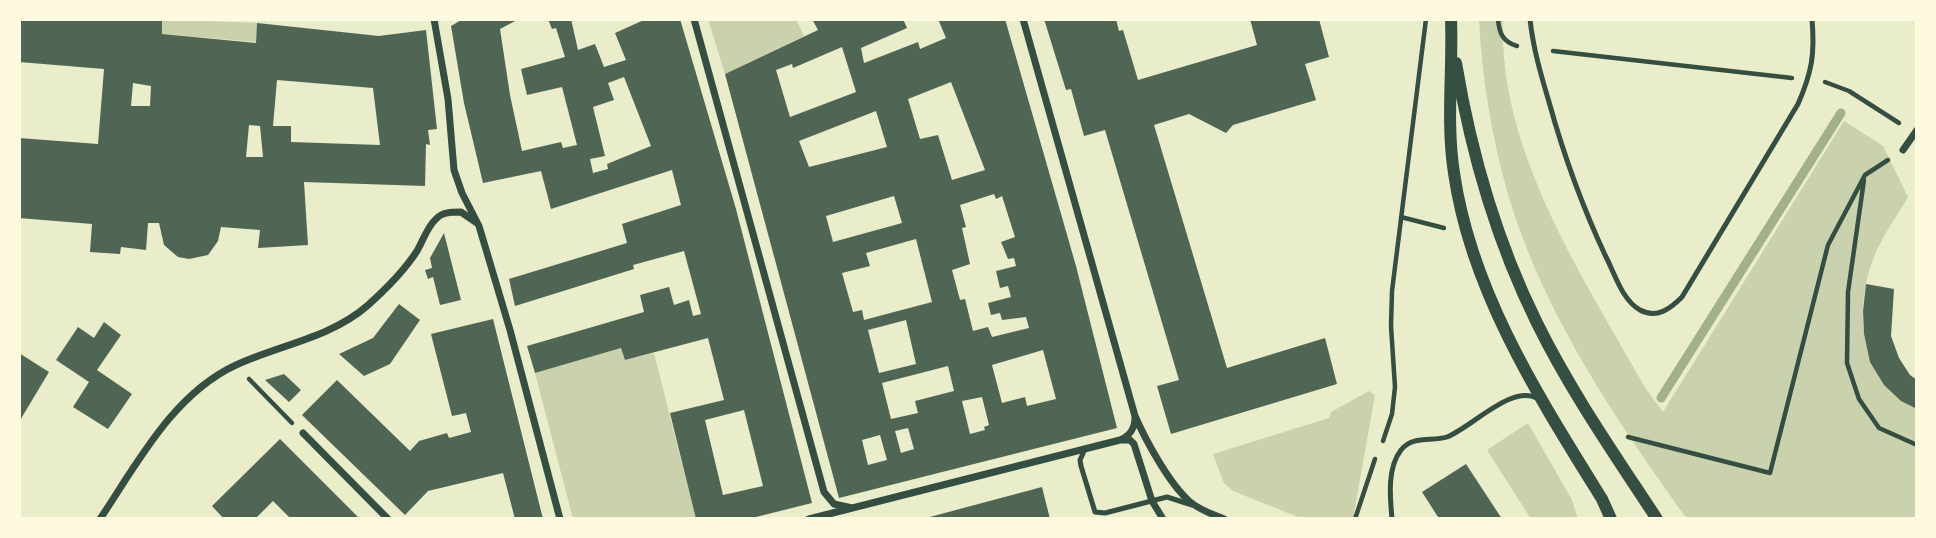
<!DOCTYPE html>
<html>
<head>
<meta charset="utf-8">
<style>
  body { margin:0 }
  #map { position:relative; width:1936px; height:538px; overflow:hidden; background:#e9edc9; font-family:"Asap Condensed",sans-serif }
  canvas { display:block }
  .frame { position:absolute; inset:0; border:21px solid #fefae0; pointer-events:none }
</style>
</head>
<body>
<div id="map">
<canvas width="1936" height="538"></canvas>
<div class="frame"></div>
</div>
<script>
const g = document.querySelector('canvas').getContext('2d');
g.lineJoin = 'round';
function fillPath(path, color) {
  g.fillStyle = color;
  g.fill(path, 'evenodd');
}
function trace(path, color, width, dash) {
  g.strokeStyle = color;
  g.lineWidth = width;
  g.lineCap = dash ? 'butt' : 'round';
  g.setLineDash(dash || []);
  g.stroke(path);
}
fillPath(new Path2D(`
  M162 19 257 23 256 42 162 34Z
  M708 19H796L804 36 725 74Z
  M1479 19H1503C1498 152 1584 278 1646 389L1663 412 1844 121 1883 146 1908 197C1899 213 1888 228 1880 244 1851 300 1856 379 1917 409V519H1687C1616 420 1545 316 1509 198 1492 139 1482 80 1479 19Z
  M621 348 625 360 654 353 696 519H573L535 373Z
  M1369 391 1375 395 1353 519H1303L1233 491 1224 483 1213 454 1329 418 1331 412Z
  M1528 423 1572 500 1578 519H1531L1487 450Z`), '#cad2ad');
trace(new Path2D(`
  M1661 398 1841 113`), '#a3b18a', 9);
fillPath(new Path2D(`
  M19 19H162V34L256 43 257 23 379 36 426 30 437 129 428 130 430 145 426 144 425 186 304 182 308 245 258 248 260 230 221 227 218 241 208 255 189 259 178 257 164 245 159 223H148L146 250 121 247 120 254 90 252 92 224 19 218V138L98 144 104 69 19 62ZM277 80 373 88 380 145 291 142V126H273ZM133 83 151 86 150 106H131ZM249 125 260 126 263 157H246Z
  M463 19H519L500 29 510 95 522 151 561 142 563 148 577 145 562 87 527 95 521 69 565 57 556 28 552 29 548 19H571L578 50 595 44 604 67 626 60 615 33 646 19H680L736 209 812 503 748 519H696L670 413 724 400 708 338 625 360 621 348 535 373 527 346 644 312 640 295 669 287 674 305 689 300 693 316 701 314 684 251 633 265 634 269 515 306 509 279 627 243 622 224 681 205 672 170 551 209 541 171 483 183 464 103 451 26ZM624 77 651 146 607 164 608 169 593 173 590 159 605 156 593 107 614 100 608 83ZM744 410 763 486 723 495 705 420Z
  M812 19H903L907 28 861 48 864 63 918 42 920 49 946 38 938 19H1005L1076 266 1117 428 839 498 725 74 818 30ZM842 47 856 92 790 117 776 70 792 64 793 68ZM951 82 985 170 952 180 938 135 920 139 908 99ZM876 111 887 147 809 167 799 141ZM994 194 996 199 1002 196 1015 237 1001 242 1008 259 1014 258 1016 266 996 271 1000 288 1008 286 1011 297 988 303 991 315 1000 313 1002 320 1026 317 1029 328 992 337 988 327 973 331 965 299 960 300 952 270 970 264 962 228 966 227 960 205ZM894 196 902 223 833 242 826 216ZM916 239 932 302 864 320 862 310 853 312 842 273 870 266 866 253ZM906 320 916 364 879 373 868 330ZM1043 350 1056 399 1027 406 1025 397 1002 403 992 365ZM948 366 954 391 915 401 918 413 891 419 882 383ZM982 397 989 425 984 427 985 430 970 434 962 401ZM908 428 914 449 901 453 895 431ZM880 435 887 460 868 465 862 440Z
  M1044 19H1116L1119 31 1123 30 1138 80 1257 45 1250 19H1319L1329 57 1305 64 1316 100 1233 125 1226 133 1189 114 1154 125 1227 368 1325 338 1337 384 1171 434 1157 386 1179 380 1105 130 1084 136 1071 89 1066 90Z
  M444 233 461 300 440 305 433 277 428 279 425 270 432 268 430 258Z
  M1866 284 1894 289 1891 336 1899 358 1910 375 1917 380V409L1901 401 1884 385 1870 362 1864 334 1863 311Z
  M399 304 420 320 390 364 364 376 339 354 373 338Z
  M493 319 543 519H515L503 473 428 491 405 515 302 415 337 380 410 451 419 441 447 433 449 438 471 432 466 413 452 416 431 334Z
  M104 322 121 335 97 370 132 394 108 429 73 407 89 382 56 360 78 327 94 338Z
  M19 353 49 372 19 422Z
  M284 374 301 390 289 402 265 380Z
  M280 439 360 519H291L273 501 255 519H224L212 506Z
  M1466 464 1502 519H1435L1438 517 1422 492Z
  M1042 487 1050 519H926V518Z`), '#4f6655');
trace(new Path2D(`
  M1498 19C1499 33 1503 42 1517 46
  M1553 51 1792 78
  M1825 82 1849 91 1899 123
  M1864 180 1848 292 1847 363 1859 399 1879 428 1917 445
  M1401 217 1444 228
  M249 379 292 423
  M1628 437 1770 473 1828 245 1865 175 1888 160
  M1383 441 1392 414 1395 387 1391 326 1392 291 1426 19
  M1355 519 1375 459`), '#344e41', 4.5);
trace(new Path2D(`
  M1530 19C1533 48 1541 75 1549 102 1564 156 1582 206 1606 257 1615 274 1622 300 1640 310 1657 319 1670 309 1682 297L1798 104C1812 72 1815 54 1812 19
  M1085 449 1080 460 1081 466 1095 512 1105 513 1167 497 1192 505
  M1392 519C1390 497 1387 468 1401 450 1413 435 1432 442 1447 437 1472 427 1513 383 1538 399`), '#344e41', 5);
trace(new Path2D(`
  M434 19 448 99 454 170 462 193 479 226 510 330 560 519
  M694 19 824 492 834 504 852 508
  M1023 19 1135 416C1146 441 1169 483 1189 501 1199 510 1212 514 1224 519
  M1903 150 1917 130
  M303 433 388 519
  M1121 440H1130L1134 444 1152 501 1163 519
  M100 519C137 464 173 394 236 365 279 345 330 338 367 306 385 290 404 271 417 251 423 241 427 227 436 219 442 212 452 212 461 212L477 223
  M809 519 1120 440C1131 435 1135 428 1135 417`), '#344e41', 7);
trace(new Path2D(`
  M1451 19C1453 70 1446 122 1454 173 1471 292 1540 399 1602 499L1611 519
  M1456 63C1471 153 1496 240 1537 323 1571 392 1615 455 1657 519`), '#344e41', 12);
</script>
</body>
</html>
